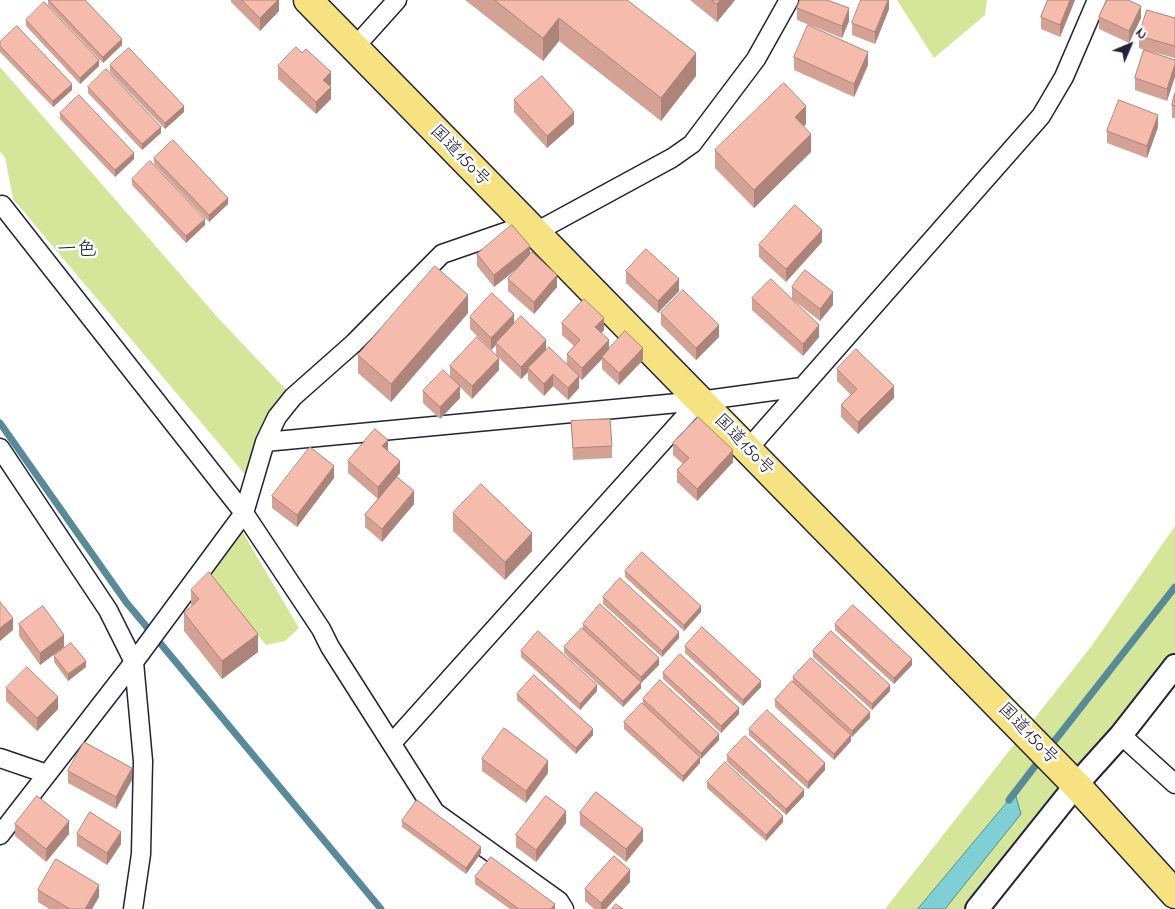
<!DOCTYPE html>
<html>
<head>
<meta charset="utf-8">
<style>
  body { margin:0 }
  #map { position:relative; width:1175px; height:909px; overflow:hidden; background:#fff; font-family:"Indie Flower",sans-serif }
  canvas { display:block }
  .north { position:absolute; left:1105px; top:20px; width:50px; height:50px; -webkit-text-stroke:4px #fff; paint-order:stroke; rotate:45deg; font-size:14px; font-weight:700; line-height:20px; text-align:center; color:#22223b }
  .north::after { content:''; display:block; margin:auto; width:18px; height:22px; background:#22223b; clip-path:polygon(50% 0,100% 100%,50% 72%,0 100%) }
</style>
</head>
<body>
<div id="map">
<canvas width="1175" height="909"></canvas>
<div class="north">N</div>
</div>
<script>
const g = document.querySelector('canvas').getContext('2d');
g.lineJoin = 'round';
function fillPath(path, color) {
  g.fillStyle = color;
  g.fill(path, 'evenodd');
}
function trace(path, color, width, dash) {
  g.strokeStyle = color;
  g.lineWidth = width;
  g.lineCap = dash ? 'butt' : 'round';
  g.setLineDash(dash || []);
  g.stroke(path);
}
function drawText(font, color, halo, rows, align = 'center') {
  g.font = font + ' "Indie Flower","Klee One",sans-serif';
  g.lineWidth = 5;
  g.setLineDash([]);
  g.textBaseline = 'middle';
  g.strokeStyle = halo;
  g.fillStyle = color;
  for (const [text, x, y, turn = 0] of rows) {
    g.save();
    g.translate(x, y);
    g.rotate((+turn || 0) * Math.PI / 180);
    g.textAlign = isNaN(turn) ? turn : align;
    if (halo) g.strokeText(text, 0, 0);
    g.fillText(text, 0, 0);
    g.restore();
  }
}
fillPath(new Path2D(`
  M897 0H987L985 15 934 58Z
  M0 67 219 319 293 397 253 484 13 199 5 157 0 152Z
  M1175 526V658L977 909H885L1093 644Z
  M242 531 299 628 285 641 266 645 209 575Z`), '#d5e599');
const water = new Path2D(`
  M1015 793 1021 814 945 909H918Z`);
fillPath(water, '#7ed0d5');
trace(water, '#598a97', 1);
trace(new Path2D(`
  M0 423 126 602 381 909
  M1049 748 1175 587
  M1009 800 1042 757`), '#598a97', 7);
const minor = new Path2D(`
  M354 48 397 0
  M2 205 244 513 321 629 330 647 435 812 559 901 564 909
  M534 233 672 158 692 144 756 59 789 0
  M265 442 699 401 802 387
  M0 448 108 610 134 662 143 761 141 854 133 909
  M747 450 1041 116 1064 77 1097 0
  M1121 735 1175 784
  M392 743 699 401
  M0 758 47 774
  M0 835 134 662 244 513 265 442 277 417 293 397 354 343 442 254 523 226`);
const tertiary = new Path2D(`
  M977 909 1076 785 1121 735 1175 666`);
const trunk = new Path2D(`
  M308 0 1076 785 1175 894`);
trace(minor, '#22223b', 21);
trace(tertiary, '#22223b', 26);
trace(trunk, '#22223b', 31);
trace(minor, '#fff', 18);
trace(tertiary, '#fff', 22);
trace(trunk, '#f7e281', 28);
fillPath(new Path2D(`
  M48 0H85L122 45 103 63 48 5Z
  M231 0H279V11L260 31 231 2Z
  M465 0H627L696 76 661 121 559 41 543 61Z
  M690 0H735L717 22Z
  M889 0V9L875 44 852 35V23Z
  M1048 0H1075L1060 37 1041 29V17Z
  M797 8 849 21 842 38 797 20Z
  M1099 17 1141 18 1129 43 1099 29Z
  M1175 18V58L1145 50 1175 60 1167 101 1135 90V78L1144 50 1139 48V36Z
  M26 20 99 66 80 84 26 26Z
  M0 42 72 90 53 107 0 52Z
  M794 57 868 65 854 97 794 70Z
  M110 65 184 112 165 129 110 72Z
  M278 66 331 85 330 86 331 99 316 114 278 79Z
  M88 87 161 133 142 150 88 93Z
  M1175 93V118H1172V105Z
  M514 100 574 124 547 148 514 112Z
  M60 113 134 159 115 177 60 119Z
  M806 124 804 126 811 152 754 208 715 168V150Z
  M1158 127 1147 158 1107 143V131Z
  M154 158 228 204 209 222 154 164Z
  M132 179 205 225 186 243 132 185Z
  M822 242 786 282 759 257V245Z
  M477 254 530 255 557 287 534 314 508 291V279L519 267 494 287 477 266Z
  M626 271 679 291 658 313 626 283Z
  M792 287 833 305 820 321 792 299Z
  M752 298 819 337 803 356 752 310Z
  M468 313 391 402 358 373V355Z
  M661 313 719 337 696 360 661 325Z
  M470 317 514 324 546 349 567 364V354L574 346 562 335V323L604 330 601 333 609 349 643 360 619 385 602 369V359L582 380 579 378V388L568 400 553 386 544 396 528 380V372L521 379 499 358V370L472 399 460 387V398L440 419 423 403V391L450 376V366L496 355V345L491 350 470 329Z
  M837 369 894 398 858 434 841 417V405L851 395 837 381Z
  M571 421 612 446V458L573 460Z
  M673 443 733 462 697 501 677 482V470L683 464 673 455Z
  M388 451 400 473 383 493 414 504 382 542 365 527V515L378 499 348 473V461Z
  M334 478 297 527 272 508V496Z
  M453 513 532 551 505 580 453 531Z
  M625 571 701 612 684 631 625 577Z
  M191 590 258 652 222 679 184 631V613L191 607Z
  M603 597 679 638 662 657 603 604Z
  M19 624 64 647 40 665 19 636Z
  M583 624 659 665 641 683V688L623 707 564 653V647L583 628Z
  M835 624 912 665 894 684 835 630Z
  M685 646 761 687 743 706 685 653Z
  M521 651 597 691 580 710 521 657Z
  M813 651 890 691 872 710 813 657Z
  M54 656 86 667 68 681 54 662Z
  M663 673 739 714 721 733 663 679Z
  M793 677 870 718 852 737 851 736V741L834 760 775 707V700L793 682Z
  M6 688 58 709 37 731 6 701Z
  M517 694 593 735 576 754 517 700Z
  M643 699 719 740 701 759 700 758V763L683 782 624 729V722L643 704Z
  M749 729 825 770 808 789 749 735Z
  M727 755 804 796 786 815 727 762Z
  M482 759 548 773 526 803 482 771Z
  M68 771 132 780 116 809 68 783Z
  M707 782 783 822 766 841 707 788Z
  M580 813 643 841 626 862 580 825Z
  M402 821 481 853 466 874 402 827Z
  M566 823 536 862 516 847V835Z
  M15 824 69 834 46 862 15 836Z
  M77 834 121 844 107 865 77 846Z
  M475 877 555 909H510L475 884Z
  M630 882 606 909H594L585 901V889Z
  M38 890 99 897 92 909H49L38 902Z`), '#d3a295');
fillPath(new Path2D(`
  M278 0H279V11L260 31V18Z
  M720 0H735L717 22V4Z
  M888 0H889V9L875 44V32Z
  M1070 0H1075L1060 37V25Z
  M1141 6V18L1129 43V31Z
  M849 8V21L842 38V26Z
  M559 18V41L543 61V38Z
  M122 39V45L103 63V57Z
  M868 52V65L854 97V84Z
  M696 53V76L661 121V98Z
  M99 60V66L80 84V78Z
  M1175 64V77L1167 101V89Z
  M331 72V85L323 92V80Z
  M72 84V90L53 107V101Z
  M331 87V99L316 114V102Z
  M184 106V112L165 129V123Z
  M806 106V124L795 135V117Z
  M574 112V124L547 148V136Z
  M1158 115V127L1147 158V146Z
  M161 127V133L142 150V144Z
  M811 134V152L754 208V190Z
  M134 153V159L115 177V170Z
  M228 198V204L209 222V215Z
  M205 219V225L186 243V236Z
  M822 230V242L786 282V269Z
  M530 246V258L494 287V275Z
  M557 275V287L534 314V302Z
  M679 279V291L658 313V301Z
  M833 292V305L820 321V309Z
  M468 295V313L391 402V384Z
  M514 314V326L496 343V345L491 350V338Z
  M604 318V330L595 339V327Z
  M719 325V337L696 360V348Z
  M819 325V337L803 356V344Z
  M546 340V353L528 368V372L521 379V367Z
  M609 340V352L602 357V359L582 380V368Z
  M643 348V360L619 385V373Z
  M499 358V370L472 399V386Z
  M553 374V386L544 396V384Z
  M579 376V388L568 400V388Z
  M460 386V398L440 419V407Z
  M894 386V398L858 434V422Z
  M388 440V452L382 446Z
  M733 450V462L697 501V489Z
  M400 461V473L378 499V487Z
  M334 466V478L297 527V515Z
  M414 491V504L382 542V529Z
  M532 533V551L505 580V562Z
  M701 606V612L684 631V625Z
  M13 618V630L0 641V628Z
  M679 632V638L662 657V651Z
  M258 634V652L222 679V661Z
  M64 635V647L40 665V653Z
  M659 658V665L641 683V677Z
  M912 659V665L894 684V678Z
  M86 661V667L68 681V674Z
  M761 681V687L743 706V700Z
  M641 682V688L623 707V701Z
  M597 685V691L580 710V704Z
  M890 685V691L872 710V704Z
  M58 697V709L37 731V718Z
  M739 708V714L721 733V726Z
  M870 712V718L852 737V731Z
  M593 729V735L576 754V748Z
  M719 734V740L701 759V753Z
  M851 735V741L834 760V754Z
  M700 757V763L683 782V776Z
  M548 761V773L526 803V791Z
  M825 763V770L808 789V782Z
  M132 768V780L116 809V797Z
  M804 790V796L786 815V809Z
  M566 811V823L536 862V850Z
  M783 816V822L766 841V835Z
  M69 821V834L46 862V849Z
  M643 829V841L626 862V849Z
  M121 832V844L107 865V853Z
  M481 847V853L466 874V868Z
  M630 870V882L606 909H601V903Z
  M99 885V897L92 909H85Z
  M555 904V909H551Z`), '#ac8479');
const building = new Path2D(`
  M49 0H85L122 39 103 57Z
  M242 0H278L260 18Z
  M495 0H627L696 53 661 98 559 18 543 38Z
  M712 0H720L717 4Z
  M800 0H827L849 8 842 26 797 8Z
  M861 0H888L875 32 852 23Z
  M1048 0H1070L1060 25 1041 17Z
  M1107 0H1128L1141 6 1129 31 1099 17Z
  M44 2 99 60 80 78 26 20Z
  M1147 10 1175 18V46L1139 36Z
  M808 25 868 52 854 84 794 57Z
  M17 26 72 84 53 101 0 46V42Z
  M296 47 302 53 306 49 331 72 323 80 331 87 316 102 278 66Z
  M129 48 184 106 165 123 110 65Z
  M1144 50 1175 60V64L1167 89 1135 78Z
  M106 69 161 127 142 144 88 87Z
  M542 76 574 112 547 136 514 100Z
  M784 83 806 106 795 117 811 134 754 190 715 150Z
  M1175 93V106L1172 105Z
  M79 95 134 153 115 170 60 113Z
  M1119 100 1158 115 1147 146 1107 131Z
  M173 140 228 198 209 215 154 158Z
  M150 161 205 219 186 236 132 179Z
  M795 205 822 230 786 269 759 245Z
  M512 225 530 246 494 275 477 254Z
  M646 249 679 279 658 301 626 271Z
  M532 252 557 275 534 302 508 279Z
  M435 266 468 295 391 384 358 355Z
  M805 270 833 292 820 309 792 287Z
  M771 279 819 325 803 344 752 298Z
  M683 290 719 325 696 348 661 313Z
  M492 293 514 314 491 338 470 317Z
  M584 299 604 318 595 327 609 340 582 368 567 354 580 340 562 323Z
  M521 316 546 340 521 367 496 343Z
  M625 331 643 348 619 373 602 357Z
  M477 337 499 358 472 386 450 366Z
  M549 347 579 376 568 388 553 374 544 384 528 368Z
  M856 349 894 386 858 422 841 405 857 389 837 369Z
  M443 370 460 386 440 407 423 391Z
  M698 417 733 450 697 489 677 470 689 458 673 443Z
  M610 419 612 446 573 448 571 421Z
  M375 429 388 440 382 446 400 461 378 487 348 461Z
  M310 447 334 466 297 515 272 496Z
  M397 477 414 491 382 529 365 515Z
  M481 484 532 533 505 562 453 513Z
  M642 552 701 606 684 625 625 571Z
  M209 572 258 634 222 661 184 613 199 599 191 590Z
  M620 578 679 632 662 651 603 597Z
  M0 602 13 618 0 628Z
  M600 604 659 658 641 677 583 624Z
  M853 605 912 659 894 678 835 624Z
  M43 606 64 635 40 653 19 624Z
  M702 627 761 681 743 700 685 646Z
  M582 628 641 682 623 701 564 647Z
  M538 631 597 685 580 704 521 651Z
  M831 631 890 685 872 704 813 651Z
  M71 643 86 661 68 674 54 656Z
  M680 654 739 708 721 726 663 673Z
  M811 658 870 712 852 731 793 677Z
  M27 667 58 697 37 718 6 688Z
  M534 675 593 729 576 748 517 694Z
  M660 680 719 734 701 753 643 699Z
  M792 681 851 735 834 754 775 700Z
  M642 703 700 757 683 776 624 722Z
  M767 710 825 763 808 782 749 729Z
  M504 728 548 761 526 791 482 759Z
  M745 736 804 790 786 809 727 755Z
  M84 742 132 768 116 797 68 771Z
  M725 762 783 816 766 835 707 782Z
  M596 792 643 829 626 849 580 813Z
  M37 796 69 821 46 849 15 824Z
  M546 796 566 811 536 850 516 835Z
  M417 800 481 847 466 868 402 821Z
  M90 812 121 832 107 853 77 834Z
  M614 856 630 870 601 903 585 889Z
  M491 857 555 904 551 909H519L475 877Z
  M56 859 99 885 85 909H70L38 890Z
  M616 904 623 909H612Z`);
fillPath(building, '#f5bcad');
trace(building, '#ac8479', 1);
drawText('18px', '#22223b', '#fff', [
  ["国道150号",459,157,46],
  ["国道150号",743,446,46],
  ["国道150号",1027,735,46]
]);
drawText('20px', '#22223b', '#fff', [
  ["一色",77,252]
]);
</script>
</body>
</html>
